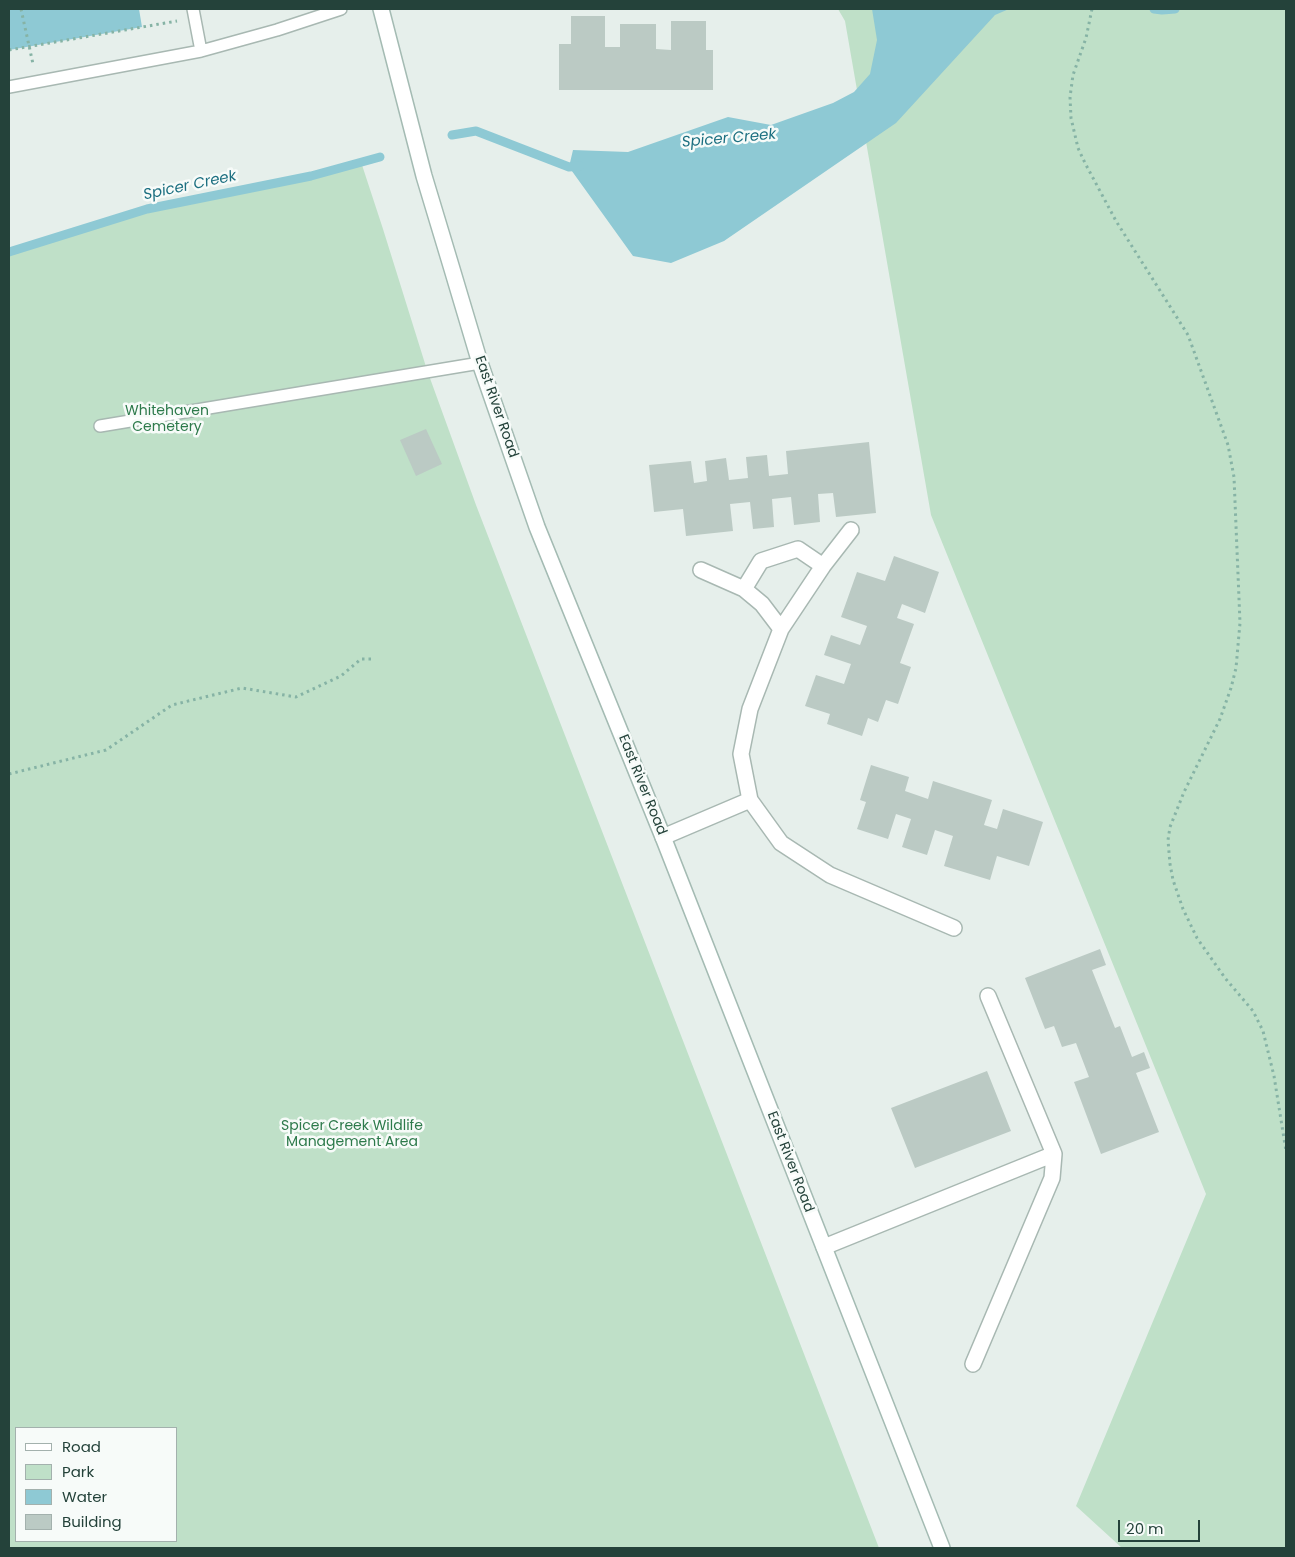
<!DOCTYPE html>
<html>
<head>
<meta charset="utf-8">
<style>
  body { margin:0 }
  #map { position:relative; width:1295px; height:1557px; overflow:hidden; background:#e6efeb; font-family:Poppins,sans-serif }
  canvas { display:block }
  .frame { position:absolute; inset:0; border:10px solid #24423a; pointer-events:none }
  .legend { position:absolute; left:15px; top:1427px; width:162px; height:115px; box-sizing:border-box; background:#f7fbf9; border:1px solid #a3b1ad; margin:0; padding:6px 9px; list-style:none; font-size:15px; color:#24423a }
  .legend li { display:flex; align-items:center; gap:10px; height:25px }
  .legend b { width:25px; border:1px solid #a3b1ad }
  .scale { position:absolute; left:1118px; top:1520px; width:82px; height:22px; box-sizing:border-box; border:2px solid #24423a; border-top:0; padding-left:6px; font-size:15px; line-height:18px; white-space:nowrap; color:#24423a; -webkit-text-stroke:4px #f7fbf9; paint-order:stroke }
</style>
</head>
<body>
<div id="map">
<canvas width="1295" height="1557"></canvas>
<div class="frame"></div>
<ul class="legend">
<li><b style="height:6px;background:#fff"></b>Road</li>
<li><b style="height:14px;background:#bfe0c8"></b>Park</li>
<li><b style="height:14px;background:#8ec9d4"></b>Water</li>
<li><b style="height:14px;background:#bbcac4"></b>Building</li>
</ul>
<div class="scale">20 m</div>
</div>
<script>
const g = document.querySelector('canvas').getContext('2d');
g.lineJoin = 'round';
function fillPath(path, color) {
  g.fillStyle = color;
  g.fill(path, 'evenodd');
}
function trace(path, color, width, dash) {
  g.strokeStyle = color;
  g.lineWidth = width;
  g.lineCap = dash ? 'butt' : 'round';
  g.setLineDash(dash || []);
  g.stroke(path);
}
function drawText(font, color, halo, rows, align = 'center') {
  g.font = font + ' Poppins,sans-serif';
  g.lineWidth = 5;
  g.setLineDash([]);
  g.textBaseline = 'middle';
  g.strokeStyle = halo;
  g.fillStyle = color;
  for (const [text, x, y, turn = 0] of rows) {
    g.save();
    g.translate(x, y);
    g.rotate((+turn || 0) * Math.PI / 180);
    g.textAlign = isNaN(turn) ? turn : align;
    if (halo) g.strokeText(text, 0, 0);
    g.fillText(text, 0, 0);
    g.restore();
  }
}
fillPath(new Path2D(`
  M838 9H1286V1548H1122L1076 1506 1206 1194 931 515 845 21Z
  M362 165 383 229 427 370 476 505 879 1548H9V255L146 212 311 179ZM16 1428H176V1541H16Z`), '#bfe0c8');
fillPath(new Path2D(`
  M9 9H139L142 27 9 50Z
  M872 9H1009L995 15 896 123 724 241 671 263 633 256 569 167 573 150 628 152 728 117 771 125 833 103 854 92 870 74 877 40Z`), '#8ec9d4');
trace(new Path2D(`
  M1154 9 1162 10 1175 9
  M452 135 476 131 569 167 580 166
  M9 252 147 209 311 176 380 157`), '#8ec9d4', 9);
fillPath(new Path2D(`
  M571 16H605V47H620V24H656V49L671 50V21H706V50H713V90H559V44H571Z
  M426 429 442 464 416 476 400 440Z
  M869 442 876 513 836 517 833 493 818 494 820 522 794 525 791 497 772 499 774 527 753 529 750 502 730 504 733 531 686 536 683 509 654 512 649 465 691 461 694 483 707 481 705 461 726 458 729 480 748 478 746 457 767 455 769 476 788 474 786 451Z
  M894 556 939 572 925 613 902 604 897 618 914 624 900 663 911 667 898 704 886 700 878 722 868 718 862 736 827 724 830 714 805 706 816 675 844 684 851 664 824 655 831 635 860 645 867 626 841 617 857 572 885 581Z
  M871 765 909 777 905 791 928 799 933 781 992 800 984 825 997 829 1003 809 1043 822 1029 866 997 856 990 880 944 866 953 836 935 830 927 855 902 847 911 819 896 814 888 839 857 829 866 802 860 800Z
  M1100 949 1106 965 1092 970 1115 1028 1120 1026 1132 1057 1144 1052 1150 1068 1136 1073 1159 1132 1101 1154 1074 1082 1089 1077 1076 1043 1062 1047 1054 1026 1045 1029 1025 978Z
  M987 1071 1011 1131 915 1168 891 1108Z`), '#bbcac4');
const lane = new Path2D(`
  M193 9 201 51 277 30 341 9
  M9 87 201 51
  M100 426 480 363`);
const street = new Path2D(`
  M851 530 823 566 781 629 750 709 741 754 750 800 781 843 830 875 954 928
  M701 570 744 589 762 604 781 629
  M744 589 761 561 798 549 823 566
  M663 837 750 800
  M824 1247 1054 1154
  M973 1364 1052 1178 1054 1154 988 996`);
const secondary = new Path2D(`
  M381 9 424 176 452 269 480 363 537 527 663 837 942 1548`);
trace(lane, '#a8b8b2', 14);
trace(street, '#a8b8b2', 18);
trace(secondary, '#a4bbb3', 18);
trace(new Path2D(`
  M21 9 33 64
  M1092 9 1086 38 1073 75 1070 97 1071 118 1078 148 1085 163 1116 221 1188 335 1228 445 1234 477 1240 623 1236 668 1231 688 1220 719 1184 792 1170 827 1168 840 1170 864 1173 880 1183 909 1197 938 1225 978 1253 1011 1263 1031 1274 1076 1286 1151
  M9 50 177 21
  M9 774 106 750 172 705 242 688 296 697 341 676 361 659H371`), '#86b3a5', 3, [2.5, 4]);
trace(lane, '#fff', 11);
trace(street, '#fff', 15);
trace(secondary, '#fff', 15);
drawText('14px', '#24423a', '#f7fbf9', [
  ["East River Road",496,407,71],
  ["East River Road",642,785,68],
  ["East River Road",790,1162,69]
]);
drawText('14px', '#2d7a4b', '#f7fbf9', [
  ["Whitehaven",167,411],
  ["Cemetery",167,427],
  ["Spicer Creek Wildlife",352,1126],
  ["Management Area",352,1142]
]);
drawText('italic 15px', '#1c6f80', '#f7fbf9', [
  ["Spicer Creek",729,139,-5],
  ["Spicer Creek",190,186,-12]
]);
</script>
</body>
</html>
